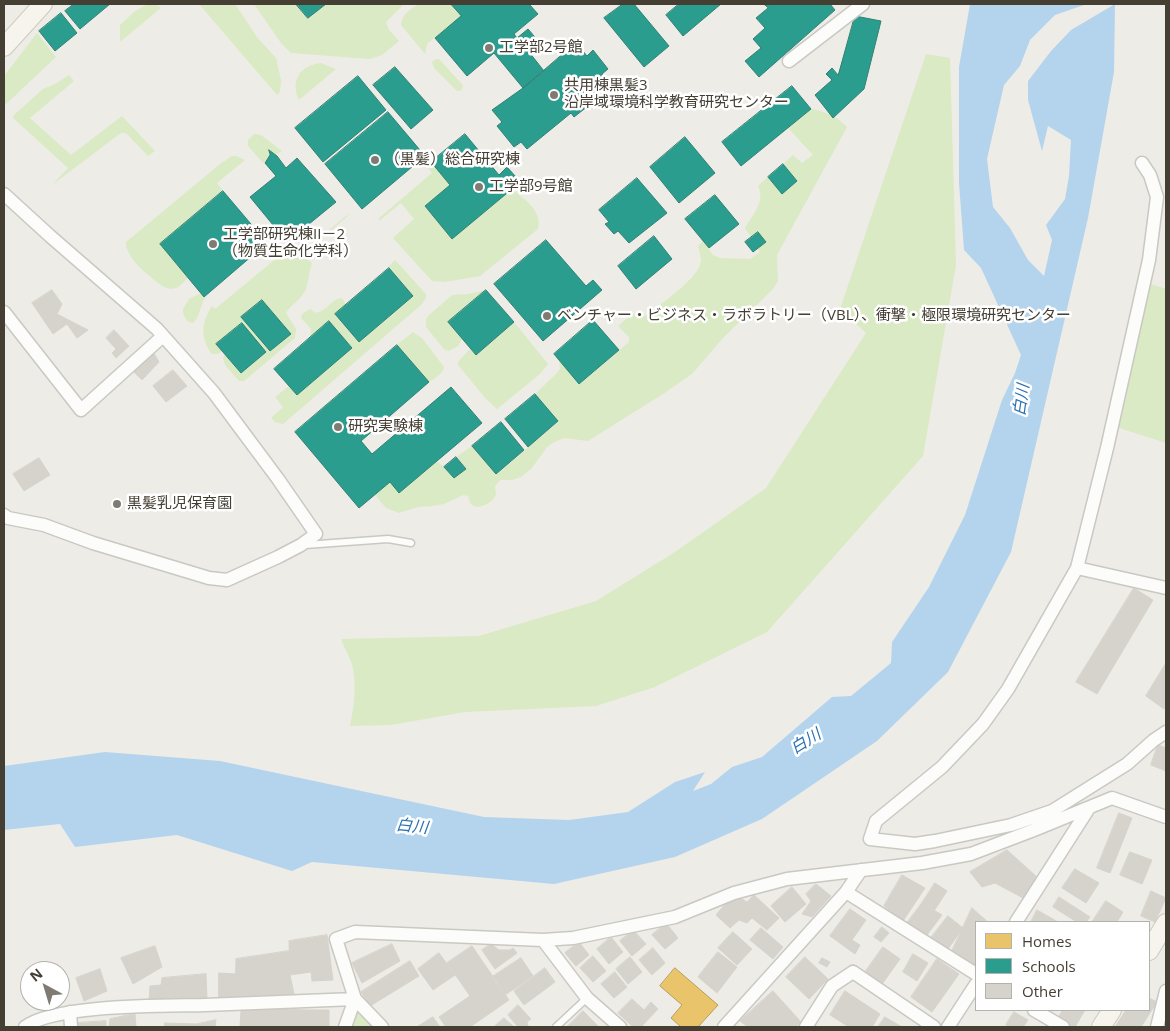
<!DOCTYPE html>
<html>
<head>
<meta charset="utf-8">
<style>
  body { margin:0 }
  #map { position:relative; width:1170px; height:1031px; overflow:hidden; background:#eeece6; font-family:"Open Sans",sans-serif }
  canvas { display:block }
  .frame { position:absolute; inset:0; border:5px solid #443e33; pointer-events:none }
  .legend { position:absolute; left:975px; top:921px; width:175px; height:90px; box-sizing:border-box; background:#fff; border:1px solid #b4b2ad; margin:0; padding:6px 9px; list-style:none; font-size:15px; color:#443e33 }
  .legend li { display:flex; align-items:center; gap:10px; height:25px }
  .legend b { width:25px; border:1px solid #b4b2ad }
  .north { position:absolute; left:20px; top:961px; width:50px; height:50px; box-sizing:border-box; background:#fff; border:1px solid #b4b2ad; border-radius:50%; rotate:321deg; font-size:14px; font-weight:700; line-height:20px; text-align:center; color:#443e33 }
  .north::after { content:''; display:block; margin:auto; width:18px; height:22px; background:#807b72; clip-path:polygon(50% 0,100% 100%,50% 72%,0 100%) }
</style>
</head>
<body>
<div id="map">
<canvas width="1170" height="1031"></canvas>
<div class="frame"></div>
<ul class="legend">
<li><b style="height:14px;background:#e9c46a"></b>Homes</li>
<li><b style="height:14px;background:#2a9d8f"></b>Schools</li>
<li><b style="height:14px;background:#d6d3cd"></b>Other</li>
</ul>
<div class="north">N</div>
</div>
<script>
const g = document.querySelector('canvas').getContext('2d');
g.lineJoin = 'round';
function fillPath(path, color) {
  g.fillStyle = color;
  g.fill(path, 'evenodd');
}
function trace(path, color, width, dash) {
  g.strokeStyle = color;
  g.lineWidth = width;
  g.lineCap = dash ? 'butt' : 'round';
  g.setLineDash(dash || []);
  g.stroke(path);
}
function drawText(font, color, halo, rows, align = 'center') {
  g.font = font + ' "Open Sans","Noto Sans JP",sans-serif';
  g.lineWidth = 5;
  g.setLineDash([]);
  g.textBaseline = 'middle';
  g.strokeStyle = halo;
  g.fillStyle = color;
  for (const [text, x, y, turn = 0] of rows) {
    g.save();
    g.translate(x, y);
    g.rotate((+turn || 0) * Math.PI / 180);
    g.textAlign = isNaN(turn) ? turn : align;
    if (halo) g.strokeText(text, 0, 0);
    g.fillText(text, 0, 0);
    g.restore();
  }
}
fillPath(new Path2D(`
  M148 4H156L161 8 120 42V25L135 11Z
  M199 4H235L257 37 276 58 281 80 280 92 277 95Z
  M254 4H296L308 18 326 4H404L386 22 389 30 399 41 382 55 370 59 291 53 281 43Z
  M418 4H451L461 16 427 44 425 54 401 25C402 14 410 10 418 4Z
  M37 33 56 57 4 106V76Z
  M926 54 950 58 956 265 923 456 767 632 655 687 596 706 465 712 391 725 350 726C354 707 357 684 352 664 349 656 344 647 341 639L479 636 596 601 675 552 766 488 866 333 840 309Z
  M436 59H439L460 82 463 85 462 90 457 91 434 68 432 62Z
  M321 63 336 69 299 100C290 81 300 65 321 63Z
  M69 75 74 81 30 118 71 155 122 116 155 151 148 156 126 133H121L52 185 68 168 13 118V116L43 89 55 84Z
  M811 109C823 110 839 118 847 127L777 255 778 281 773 289 722 339 692 374 666 392 588 441 564 438 554 442 547 447 532 468 521 477 512 480H500L495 486C495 489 496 492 496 494 494 503 477 511 471 504 469 502 469 499 468 496L463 495 444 504 432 506 418 507 399 513 386 508 375 495 390 482 399 493 437 461 455 478 466 469 456 457 472 446 497 474 558 422 535 394 556 374 560 369 559 360 580 384 629 342V337L618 326 633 313 636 317H640L647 315C661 303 699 279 701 261 701 256 699 250 698 246L703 241 713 255 720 258 750 259 760 252 758 249 766 242 758 232 751 237 745 228C752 215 766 202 758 186L768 177 782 193 797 181 783 164 793 155 802 163 813 155 788 128Z
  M254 134 261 135 282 151 275 155 270 150V155L263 163 248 146V140Z
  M232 156H236L245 160 217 183 223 191 160 244 188 278C180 286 175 292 164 287 151 278 125 258 126 242L220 164Z
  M431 162 450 185 425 206 452 239 512 189C524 199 543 211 538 229L480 276 445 282 432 281 393 238 414 219 401 203 379 221V218L432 173 428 168Z
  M347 215 348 216 304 253 312 264C308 273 309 283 305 291 299 302 291 304 286 313L296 329 295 338 244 381H239L225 365 223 358 225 355 241 373 266 352 242 323 217 344 222 351 218 354H212C200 338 201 323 212 306L215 309 278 257 298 256ZM262 300 291 334 270 351 241 317Z
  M395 260 426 294V298L422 304 283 424 275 422 271 418 283 407 275 397 289 386 297 395 352 348 329 321 310 338 311 329 301 318 302 314 310 309 316 313C327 311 331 299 342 298L346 305 335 315 359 342 413 296 388 267Z
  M1148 283 1166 289V443L1113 426Z
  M486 290 448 322 462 339 458 346 449 351 444 349 426 327V320L428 316 452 295 468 294Z
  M201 293 205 298C200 306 200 317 193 323 186 322 183 316 183 309L189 299Z
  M514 322 548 364 540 374 497 409 486 399 458 365V362L470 349 476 355Z
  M413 332 422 338 444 367C443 374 435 378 429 382L397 345Z
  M355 999 382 1027H345Z`), '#d9eac4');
fillPath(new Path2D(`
  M970 4H1087L1055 15 1030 40 1020 66 1004 85 987 159 993 207 1010 228 1028 260 1044 276 1052 240 1046 225 1065 199 1069 176 1071 140 1048 126 1042 151 1028 100V81L1051 51 1071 30 1115 4 1114 72 1088 218 1011 552 948 672 877 741 762 819 675 857 554 884 312 862 292 871 177 835 75 847 60 824 4 830V766L105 752 220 761 484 817 569 820 628 812 675 782 705 772 693 791 711 784 732 767 762 757 832 697 851 696 891 663 892 642 929 587 965 515 1002 400 1015 373 1021 355 981 268 964 250 959 183V67Z`), '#b4d4ee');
const homes = new Path2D(`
  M675 968 718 1005 698 1027H681L671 1018 682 1005 660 986Z`);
fillPath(homes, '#e9c46a');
trace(homes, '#b89c5a', 1);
const schools = new Path2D(`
  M74 4H110L80 29 65 11Z
  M296 4H326L308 18Z
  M451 4H529L538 14 514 34 517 38 528 29 540 43 529 52 544 71 523 88 494 53 467 76 435 38 461 16Z
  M623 4H634L669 46 644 67 604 18Z
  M679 4H721L683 36 666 15Z
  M764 4H830L835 10 759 77 745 61 761 48 753 39 765 28 756 18 768 8Z
  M61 13 77 33 55 51 39 31Z
  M855 16 881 21 864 89 833 118 815 95 832 80 826 74 832 68 838 75Z
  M576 43 587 56 593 50 608 69 602 74 609 83 586 102 588 106 574 117 571 113 527 149 521 142 514 147 497 126 502 122 492 110 523 88Z
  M395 67 433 110 411 129 373 85Z
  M358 76 386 110 323 162 295 128Z
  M792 86 811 109 741 166 722 142Z
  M388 112 425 156 362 209 325 164Z
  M465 134 499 175 507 167 516 177 508 184 512 189 452 239 425 206 450 185 431 162Z
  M685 137 715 173 679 203 650 167Z
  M269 150 277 156 286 168 297 158 336 202 287 242 250 197 276 176 265 163 270 155Z
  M783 164 797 181 782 194 768 177Z
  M637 178 667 213 629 243 618 231 614 234 605 224 609 222 599 210Z
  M223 191 267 243 204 297 160 244Z
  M715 195 739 224 709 248 685 219Z
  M758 232 766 242 753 252 745 242Z
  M654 236 672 259 636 289 618 266Z
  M546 240 586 286 593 280 602 290 543 341 494 284Z
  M389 268 413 296 359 342 335 314Z
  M486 290 514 322 476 355 448 322Z
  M262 300 291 334 270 351 241 317Z
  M593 320 619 350 579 384 554 354Z
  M329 321 352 348 297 395 274 369Z
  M242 323 266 352 241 373 216 344Z
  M397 345 429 382 361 441 372 454 451 387 482 423 399 493 390 482 359 508 295 432Z
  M535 394 558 421 528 447 505 419Z
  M501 422 524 450 496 474 472 446Z
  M456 457 466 469 454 478 444 467Z`);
fillPath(schools, '#2a9d8f');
trace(schools, '#328073', 1);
trace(new Path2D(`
  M1166 1027V1025`), '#b4d4ee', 4.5);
const building = new Path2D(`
  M52 290 62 304 57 314 88 330 77 338 67 324 53 334 32 303Z
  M114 330 129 346 116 358 112 353 116 349 106 338Z
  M152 350 159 362 142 380 132 370Z
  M173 370 187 386 166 402 153 386Z
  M39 458 50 475 24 491 13 474Z
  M1134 588 1153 600 1097 694 1076 682Z
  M1166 663V706L1164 709 1146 696Z
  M1158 745 1166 748V771L1151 765Z
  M1119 813 1132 818 1110 873 1097 868Z
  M1007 850 1037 877 1025 899 995 883 982 887 970 872Z
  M1130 852 1152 860 1142 884 1120 875Z
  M1075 869 1099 883 1086 903 1062 888Z
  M902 875 925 888 903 921 884 906Z
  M935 883 947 891 934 911 922 903Z
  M816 884 831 896 812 917 802 914 811 901 806 894Z
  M792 887 806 904 785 922 771 906Z
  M1151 891 1166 898 1155 922 1141 916Z
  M754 895 779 918 767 930 752 918 747 923 739 920 730 928 716 915 730 898 735 901 739 897 747 902Z
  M1059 897 1090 917 1086 922H1077L1053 907Z
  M1106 901 1123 912 1117 922H1092Z
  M922 903 942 915 927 935 907 923Z
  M972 908 988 922H976V967L952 951Z
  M850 909 866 920 852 940 860 945 855 954 830 936Z
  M1037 910 1058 922H1031Z
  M948 916 963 928 948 949 930 939Z
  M666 923 678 938 665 949 652 935Z
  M882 927 889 933 881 942 874 937Z
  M761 928 783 947 773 959 750 940Z
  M633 930 646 944 632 956 620 941Z
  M733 932 752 949 737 965 718 948Z
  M327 935 333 980 312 981 311 972 290 975 289 941Z
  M611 937 623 952 609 964 597 949Z
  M579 942 589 955 576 966 565 953Z
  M392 944 400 961 362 983 352 963Z
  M491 944 499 950H510L513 948 517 953 495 969 482 950Z
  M155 946 162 967 133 984 121 958Z
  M472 946 509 1000 470 1027H446L439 1017 470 996 447 963Z
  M883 947 900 959 880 987 863 975Z
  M653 948 665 963 652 975 639 960Z
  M289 951 290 975 294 994 235 997 236 959Z
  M718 952 737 967 717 993 698 977Z
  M439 953 455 975 433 990 418 969Z
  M913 954 928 963 917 981 903 972Z
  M593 956 606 971 593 982 580 968Z
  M630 957 642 972 628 984 616 969Z
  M805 957 828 979 809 999 786 977Z
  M521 958 533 976 505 995 492 977Z
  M822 958 830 962 827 967 819 963Z
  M937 959 959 974 932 1012 911 997Z
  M410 961 419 976 370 1006 361 992Z
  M545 968 555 982 524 1005 514 991Z
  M100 969 107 991 84 1001 76 978Z
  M615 972 627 987 614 998 601 984Z
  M219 973 236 974 235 997H219Z
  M206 974 207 998 149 1001 150 986 161 985 162 978Z
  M773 991 801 1022 796 1027H748L740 1021Z
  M845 991 880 1014 872 1027H849L830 1015Z
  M1149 998 1157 1002 1141 1027H1115L1126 1010H1149Z
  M632 999 644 1010 651 1002 658 1009 641 1027H633L618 1013Z
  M518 1005 531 1019 527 1022 528 1026 526 1027 522 1026 518 1027 508 1015Z
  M265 1008 306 1010 305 1027H265Z
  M265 1008V1027H240L241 1010Z
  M306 1010H329V1027H306Z
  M1063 1010H1085L1075 1027H1063L1055 1023Z
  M583 1011 599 1027H567Z
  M1014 1012 1028 1020 1023 1027H1009L1006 1025Z
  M135 1014 136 1027H109L110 1019Z
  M433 1017 440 1027H417Z
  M885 1017 902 1027H878Z
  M504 1018 514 1027H494Z
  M216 1020 215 1027H198V1024Z
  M106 1021V1027H77V1023Z
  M165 1023 198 1024V1027H165Z`);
fillPath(building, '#d6d3cd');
trace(building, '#d6d3cc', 1);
const lane = new Path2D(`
  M305 545 388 539 411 543
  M556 1027 587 998`);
const street = new Path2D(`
  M789 61 863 4
  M1142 163 1150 175 1157 197 1149 260 1107 448 1077 568 1008 689 983 724 942 767 876 821 870 839 915 844 935 841 1011 825 1052 811 1127 764 1154 740 1166 732
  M4 194 50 236 157 329 214 393 278 479 316 534 301 545 278 557 227 580 209 578 93 543 44 525 8 518 4 515
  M4 312 81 410 163 336
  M1077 568 1166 588
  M846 892 976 974
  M1016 922 1089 808
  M543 940 587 998 620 1027
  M1034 1010 1063 1027
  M70 1012 71 1027
  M25 1027C55 1004 165 1006 205 1005 255 1003 305 1001 355 999
  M345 1027 355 999
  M382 1027 355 999 336 939 355 932 543 940 573 938 675 917 734 893 787 879 922 863 971 854 1034 830 1112 798 1166 817
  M724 1027 846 892 861 870
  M806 1027 832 986 853 972 934 1027
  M948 1027 976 984
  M1157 1027 1166 991`);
const secondary = new Path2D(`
  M4 47 43 4
  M1149 951 1166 923
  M1101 1027 1112 1010`);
trace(lane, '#cac8c2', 9);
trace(street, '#cac8c2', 15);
trace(secondary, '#cecabd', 20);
trace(lane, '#fcfcfb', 6);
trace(street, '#fcfcfb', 12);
trace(secondary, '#f6f4ec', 18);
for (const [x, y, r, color] of [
  [489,48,5,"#807b72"],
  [554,95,5,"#807b72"],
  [375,160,5,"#807b72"],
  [479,187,5,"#807b72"],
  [213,244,5,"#807b72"],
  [547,316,5,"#807b72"],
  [338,427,5,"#807b72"],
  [117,504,5,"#807b72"]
]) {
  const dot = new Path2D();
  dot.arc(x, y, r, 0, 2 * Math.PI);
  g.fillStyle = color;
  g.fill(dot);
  trace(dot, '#fff', 2);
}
drawText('15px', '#443e33', '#fff', [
  ["工学部2号館",499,48],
  ["共用棟黒髪3",564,86],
  ["沿岸域環境科学教育研究センター",564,103],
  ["（黒髪）総合研究棟",385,160],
  ["工学部9号館",489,187],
  ["工学部研究棟II－2",223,235],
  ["（物質生命化学科）",223,252],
  ["ベンチャー・ビジネス・ラボラトリー（VBL）、衝撃・極限環境研究センター",557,316],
  ["研究実験棟",348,427],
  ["黒髪乳児保育園",127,504]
], 'left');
drawText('italic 16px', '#2970b2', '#fff', [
  ["白川",1022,400,-82],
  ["白川",806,742,-32],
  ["白川",412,827,6]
]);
</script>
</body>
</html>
